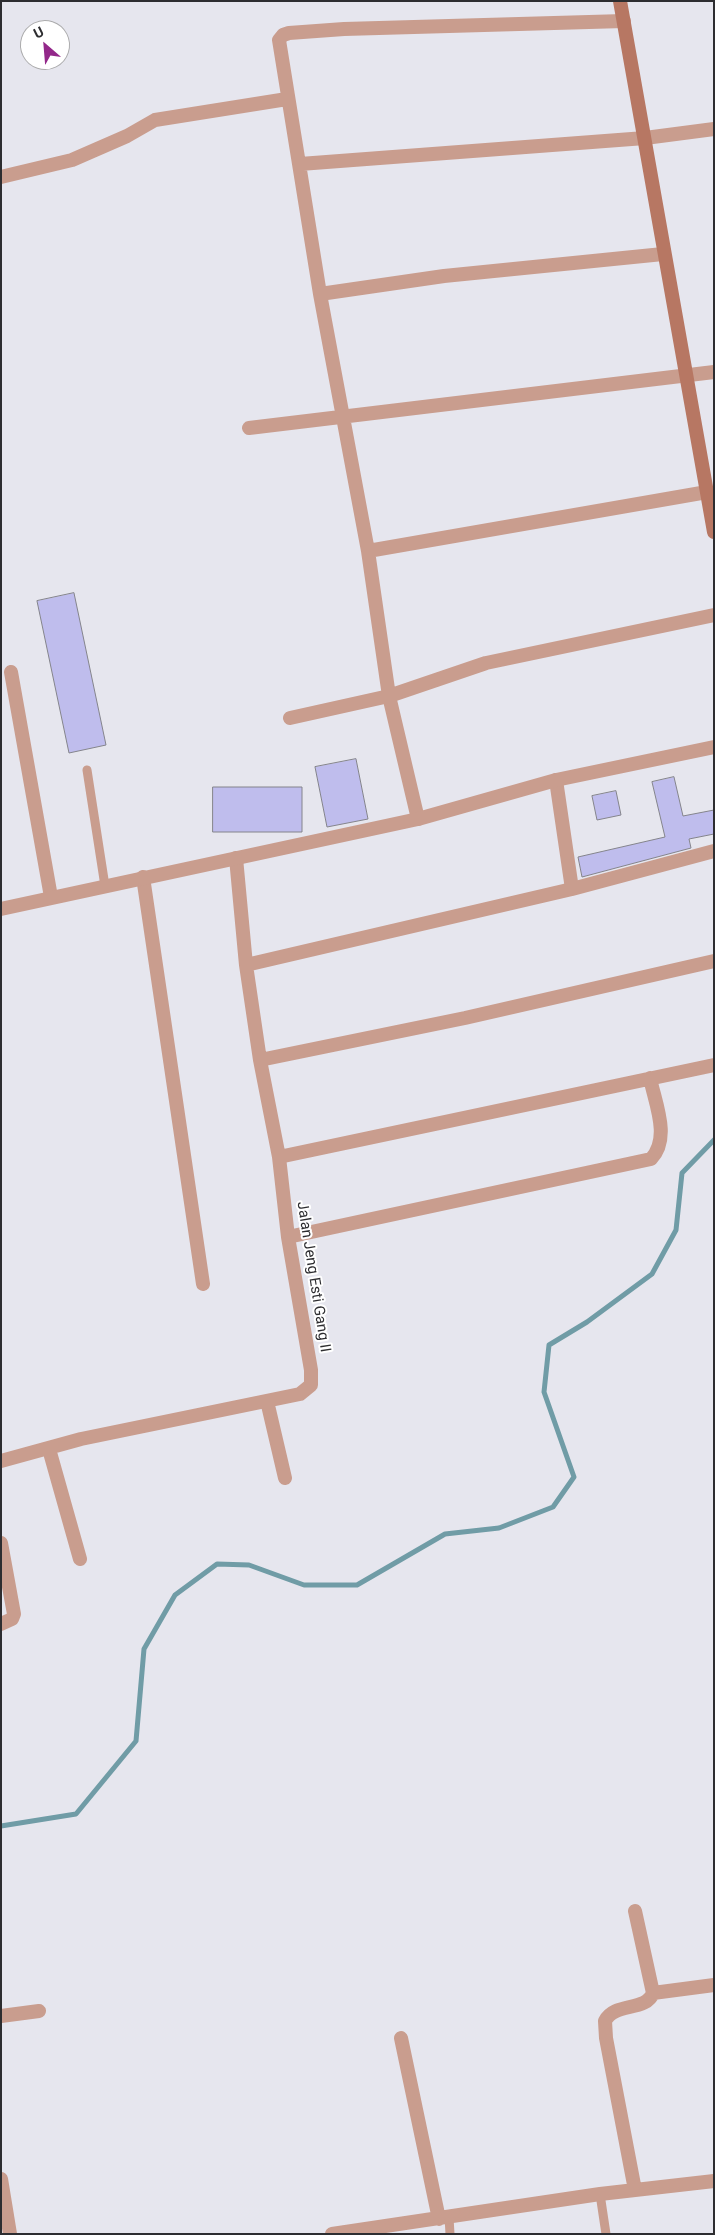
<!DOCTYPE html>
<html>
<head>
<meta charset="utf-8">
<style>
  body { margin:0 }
  #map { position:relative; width:715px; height:2235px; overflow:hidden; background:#e6e6ee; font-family:Roboto,sans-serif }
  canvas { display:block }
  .frame { position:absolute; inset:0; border:2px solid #2d2d30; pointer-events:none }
  .north { position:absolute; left:20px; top:20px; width:50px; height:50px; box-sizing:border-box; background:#fff; border:1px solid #ababac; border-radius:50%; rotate:333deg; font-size:14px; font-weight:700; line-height:20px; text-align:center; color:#2d2d30 }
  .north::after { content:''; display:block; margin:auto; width:18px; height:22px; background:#93288a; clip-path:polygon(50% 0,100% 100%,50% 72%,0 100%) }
</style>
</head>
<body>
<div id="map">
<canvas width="715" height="2235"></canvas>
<div class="frame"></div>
<div class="north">U</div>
</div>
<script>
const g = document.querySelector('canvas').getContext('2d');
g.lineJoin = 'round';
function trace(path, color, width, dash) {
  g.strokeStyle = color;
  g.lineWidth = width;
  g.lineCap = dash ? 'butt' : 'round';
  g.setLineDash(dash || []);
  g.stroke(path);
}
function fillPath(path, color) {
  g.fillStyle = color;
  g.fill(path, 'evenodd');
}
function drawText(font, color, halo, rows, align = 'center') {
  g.font = font + ' Roboto,sans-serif';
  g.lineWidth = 4;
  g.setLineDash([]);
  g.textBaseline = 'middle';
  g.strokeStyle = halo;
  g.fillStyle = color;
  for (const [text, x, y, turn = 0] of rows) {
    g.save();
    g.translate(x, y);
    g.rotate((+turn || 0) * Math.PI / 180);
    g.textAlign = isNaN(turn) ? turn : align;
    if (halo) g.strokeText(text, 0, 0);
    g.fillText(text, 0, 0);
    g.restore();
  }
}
trace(new Path2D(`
  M1 1826 76 1814 136 1741 144 1649 175 1595 217 1564 249 1565 304 1585H357L445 1534 499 1528 553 1507 574 1477 544 1392 549 1345 587 1322 652 1274 676 1230 682 1173 714 1140`), '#709ca6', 5);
const building = new Path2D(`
  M74 593 106 745 69 753 37 601Z
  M356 759 368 819 327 827 315 767Z
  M674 777 683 816 714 810V834L689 839 691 848 582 877 578 857 665 837 652 782Z
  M213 787H302V832H213Z
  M616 791 621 815 597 820 592 796Z`);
fillPath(building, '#bfbded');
trace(building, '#84848b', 1);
trace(new Path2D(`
  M87 770 105 886
  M600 2194 606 2234
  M449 2217 450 2234`), '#c99d8e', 9);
trace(new Path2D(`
  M300 164 645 138 714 129
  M1 177 72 160 127 136 155 120 287 99
  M320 294 444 276 663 254
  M249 428 714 372
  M368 551 707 492
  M11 672 51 897
  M290 718 389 696 486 663 714 615
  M556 780 572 889
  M418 819 389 696 368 551 320 294 279 40 283 35 289 33 344 29 624 21
  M143 877 203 1284
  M246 965 572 889 714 851
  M260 1060 465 1018 714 961
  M279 1157 714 1065
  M288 1237 651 1159C671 1138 655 1103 650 1078
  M267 1401 285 1478
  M49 1449 80 1559
  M1 1461 81 1439 300 1394 311 1385V1370L288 1237 279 1157 260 1060 246 965 236 858
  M1 1543 14 1614 12 1619 1 1624
  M653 1993 714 1985
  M1 2016 39 2011
  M401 2038 439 2219
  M1 2179 10 2234
  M635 2190 606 2038 605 2021C614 2002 646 2012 653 1993L635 1911
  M332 2234 600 2194 714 2181`), '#c99d8e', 14);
trace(new Path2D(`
  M1 909 418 819 556 780 714 747`), '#c99d8e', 14);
trace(new Path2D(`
  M620 1 714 532`), '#b77763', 14);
drawText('15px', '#2d2d30', '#fff', [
  ["Jalan Jeng Esti Gang II",313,1277,81]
]);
</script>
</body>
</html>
